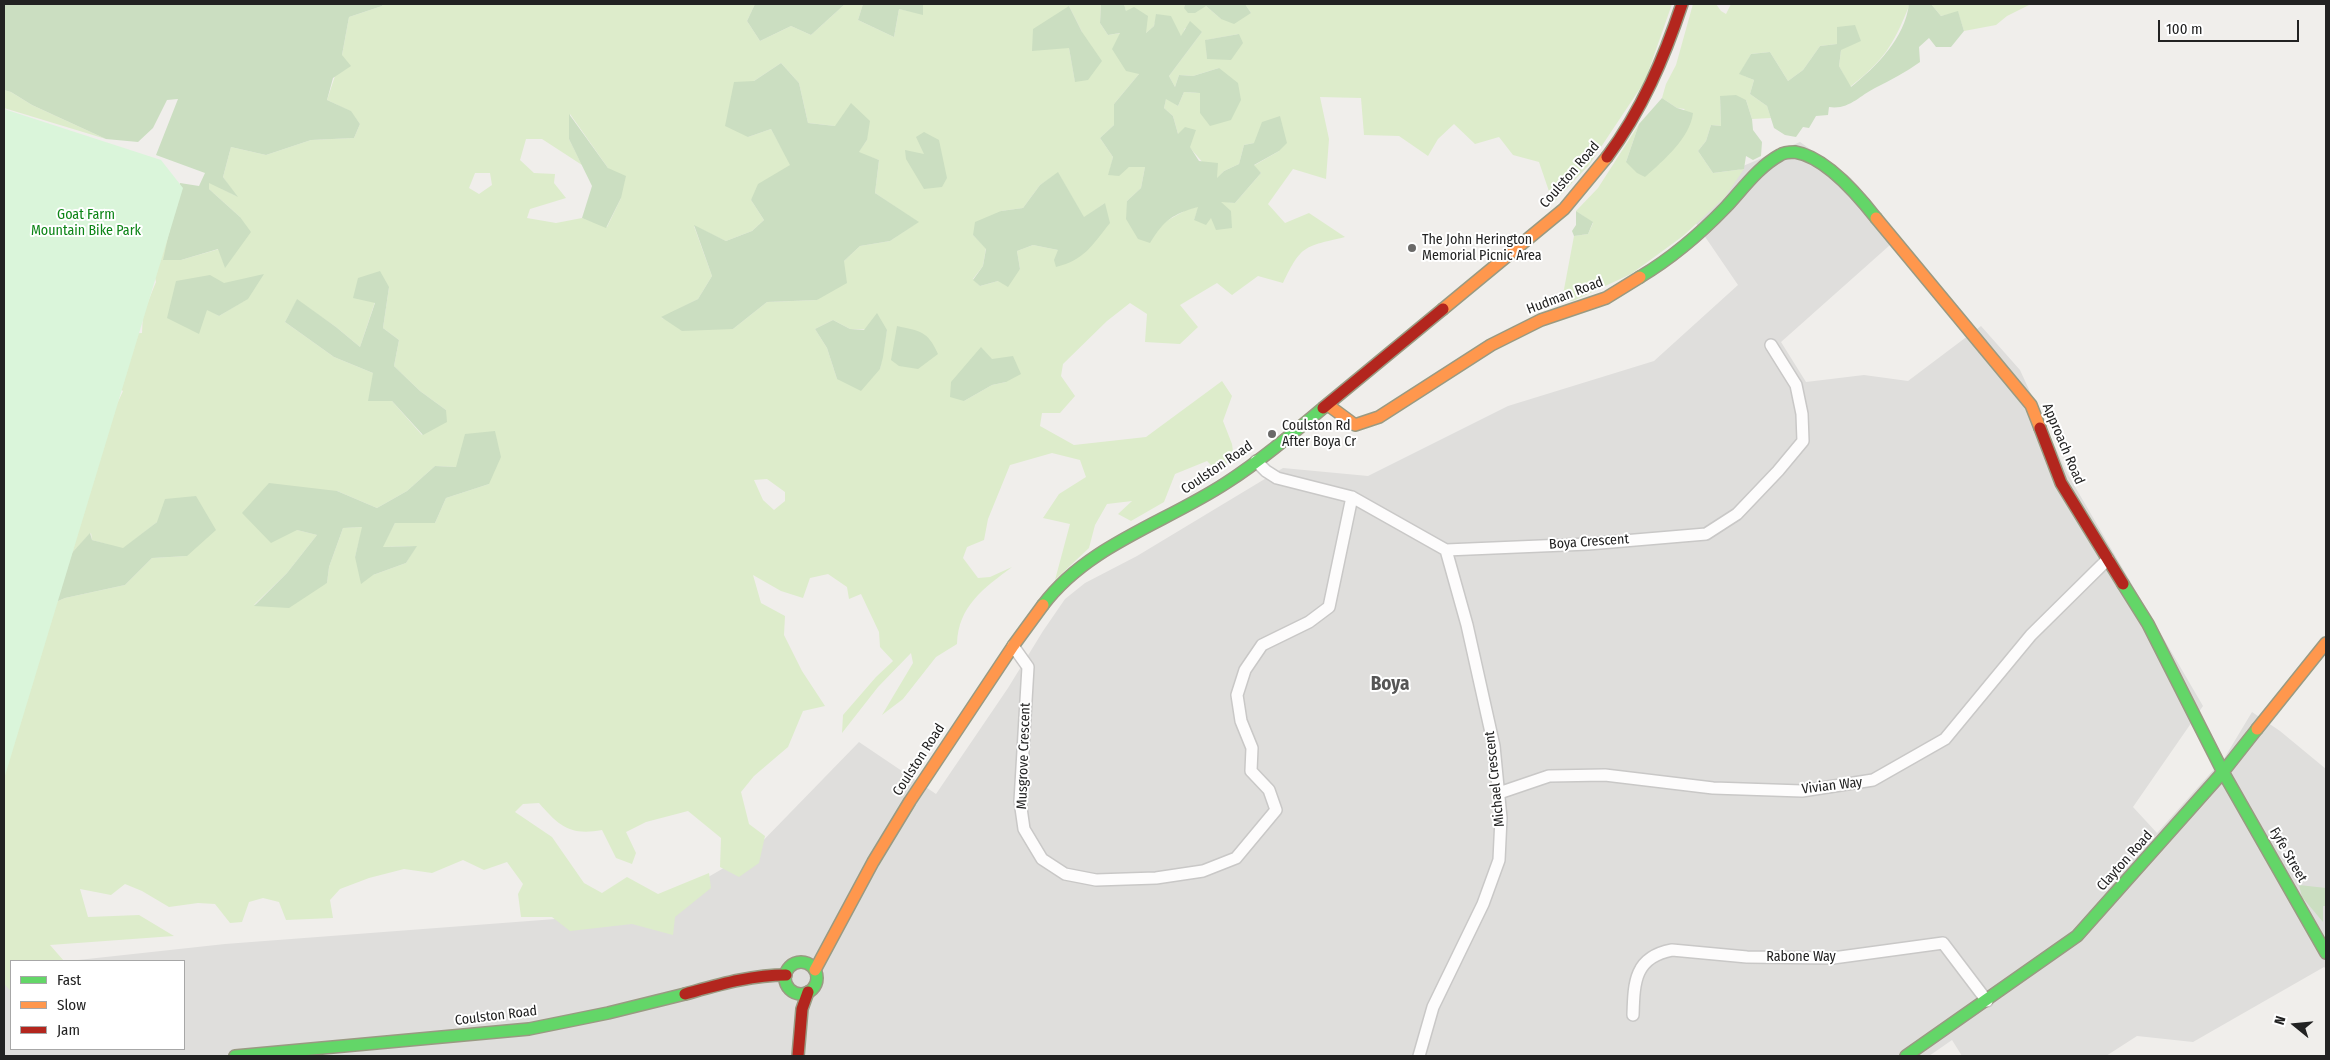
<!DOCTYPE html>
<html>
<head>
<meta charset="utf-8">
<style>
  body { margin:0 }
  #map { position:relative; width:2330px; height:1060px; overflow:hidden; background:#f0eeeb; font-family:"Fira Sans Condensed",sans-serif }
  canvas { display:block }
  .frame { position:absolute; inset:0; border:5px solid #222; pointer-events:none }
  .legend { position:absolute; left:10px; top:960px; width:175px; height:90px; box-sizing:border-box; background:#fff; border:1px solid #a7a7a7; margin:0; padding:6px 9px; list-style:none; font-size:15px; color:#222 }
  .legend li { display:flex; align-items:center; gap:10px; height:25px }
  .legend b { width:25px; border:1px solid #a7a7a7 }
  .north { position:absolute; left:2270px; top:1000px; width:50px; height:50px; -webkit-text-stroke:4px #fff; paint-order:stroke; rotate:287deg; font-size:14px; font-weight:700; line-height:20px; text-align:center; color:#222 }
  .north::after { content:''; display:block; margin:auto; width:18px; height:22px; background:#222; clip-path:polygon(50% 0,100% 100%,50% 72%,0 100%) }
  .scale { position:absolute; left:2158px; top:20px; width:141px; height:22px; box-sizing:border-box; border:2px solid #222; border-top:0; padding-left:6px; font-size:15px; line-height:18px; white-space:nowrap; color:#222; -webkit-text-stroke:4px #fff; paint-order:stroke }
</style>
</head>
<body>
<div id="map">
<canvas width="2330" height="1060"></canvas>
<div class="frame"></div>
<ul class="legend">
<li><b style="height:6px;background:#63d668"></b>Fast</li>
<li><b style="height:6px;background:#ff974d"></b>Slow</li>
<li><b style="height:6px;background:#b3261e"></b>Jam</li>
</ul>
<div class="north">N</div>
<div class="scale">100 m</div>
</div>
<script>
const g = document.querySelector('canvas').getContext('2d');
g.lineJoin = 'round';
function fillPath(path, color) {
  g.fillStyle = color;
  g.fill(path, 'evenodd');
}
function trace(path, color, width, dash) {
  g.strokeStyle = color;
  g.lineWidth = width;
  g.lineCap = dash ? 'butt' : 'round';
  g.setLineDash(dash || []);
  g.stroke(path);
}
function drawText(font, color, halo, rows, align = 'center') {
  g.font = font + ' "Fira Sans Condensed",sans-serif';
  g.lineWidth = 4;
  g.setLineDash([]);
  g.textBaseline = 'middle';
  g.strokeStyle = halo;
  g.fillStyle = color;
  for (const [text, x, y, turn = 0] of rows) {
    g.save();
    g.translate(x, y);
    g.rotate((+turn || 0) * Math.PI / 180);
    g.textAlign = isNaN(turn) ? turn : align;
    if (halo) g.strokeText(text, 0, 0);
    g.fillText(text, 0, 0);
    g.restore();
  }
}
fillPath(new Path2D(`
  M1800 142 1851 178 1899 237 1781 342 1806 382 1864 375 1908 381 1981 326 2020 370 2067 473 2203 706 2133 807 2157 833 2225 757 2252 712 2280 731 2326 769V969L2324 967 2193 1042 2137 1036 2106 1056H1962L1952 1040 1929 1056H4V969L11 968V1049H184V961H69L225 944 648 912 753 851 859 742 936 794 1008 688 1043 631 1065 599 1085 583 1137 556 1283 468 1368 476 1508 406 1654 361 1738 285 1695 222 1743 166Z`), '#dfdedc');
fillPath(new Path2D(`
  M383 4H755L747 21 760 41 791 26 811 35 845 4H863L858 20 894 37 899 9 923 14V4H1101L1100 23 1108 35 1121 33 1139 74 1114 104V125L1100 138 1113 157 1109 174 1129 167H1145L1141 188 1127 201 1163 223 1186 210 1199 206 1194 220 1220 201 1235 203 1261 173 1253 166 1279 151 1254 143 1244 145 1239 164 1224 171 1217 179 1178 134 1173 116 1164 108 1166 98 1178 106 1184 92 1200 93V113L1219 68 1193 76 1179 75 1175 87 1169 76 1202 32 1185 28 1182 37 1157 14 1154 26 1146 33 1126 11 1124 4H1185L1184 8 1206 6 1221 19 1251 13 1245 4H1672L1645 81 1589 165 1553 203 1539 162 1513 155 1499 137 1475 144 1454 124 1438 139 1428 156 1399 136 1364 135 1361 98 1320 97 1329 139 1326 179 1293 169 1268 204 1285 223 1309 213 1345 237C1304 247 1302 244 1283 283L1258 276 1232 295 1217 283 1180 305 1198 327 1180 344 1145 342 1147 314 1130 303 1107 321 1063 364 1061 376 1075 396 1060 413H1042L1040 426 1074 445 1146 437 1222 381 1232 396 1223 421 1232 444 1234 459 1216 470 1207 461 1175 474 1164 502 1131 521 1118 514 1132 501 1107 504 1095 525 1089 548 1055 580 1070 524 1043 518 1059 494 1086 477 1080 460 1052 453 1010 465 988 519 984 540 967 547 963 558 978 578 990 577 1012 567C984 588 958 606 957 644L936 657 903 699 882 715 913 663 911 653 878 687 842 733 843 715 876 677 893 661 880 647 879 632 861 594 849 599 847 587 828 574 810 578 803 598 781 591 753 575 761 603 785 616 784 635 802 671 825 706 803 711 788 747 754 776 741 792 749 824 765 836 759 863 739 877 720 867 721 838 688 811 646 822 626 832 636 853 632 864 616 858 602 830C570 836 559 826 539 803L523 804 515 812 552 837 584 883 602 893 627 877 658 894 709 873 711 888 675 917 673 935 632 924 570 931 552 917H521L518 894 523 884 507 862 484 870 463 860 432 873 404 869 369 878 340 889 330 900 333 918 286 920 279 902 263 898 249 902 242 922 230 923 215 904 198 903 169 907 142 891 125 884 111 895 80 889 88 917 139 915 174 936 50 945 64 961H11V991L4 984V680L35 611 65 598 125 585 152 558 187 556 157 522 123 549 92 540 91 533 69 556 105 430 123 391 107 381 124 334 142 333 143 314 156 282 152 265 4 118 157 205 181 260 219 249 225 267 240 217 209 189V182L236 196 223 177 231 147 266 155 311 140 354 138 360 124 350 111 327 100 342 55 349 17 382 6ZM1069 6 1082 32 1075 81 1069 48ZM1239 34 1207 59 1206 40ZM781 63 799 83 808 123 835 126 867 140 858 153 879 160 875 193 918 222 890 241 860 246 844 261 817 300 767 302 733 329 661 318 698 299 712 276 694 226 726 241 752 231 764 220 751 200 791 165 771 129 748 137 754 81ZM570 114 608 168 621 198 607 227 582 218 556 223 527 218 530 209 566 198 554 183 555 174 534 173 520 160 526 139H542L582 165 569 139ZM475 173H490L492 185 479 194 469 188ZM1058 173 1084 218 1105 203 1058 250 1033 245 1017 251 1020 269 998 281 980 286 973 279 983 266 986 248 973 235 1001 211 1023 208 1040 185ZM389 287 383 328 399 340 394 366 420 391 446 410 422 435 392 401 373 373 334 357 285 322 297 300 336 327 360 347 375 302ZM247 299 219 316 207 309ZM833 320 850 329 887 330 880 369 837 379 827 348 815 329ZM981 348 991 359 1006 382 992 385 964 401ZM435 466 456 467 489 484 446 498 435 523H395L382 547 416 546 406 563 373 575 355 557 363 527 343 528 329 567 327 583 254 605 287 573 317 535 297 530 337 491 377 508 407 491ZM767 479 785 492V501L774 510 763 500 754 480Z
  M1693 4H1716L1721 11 1726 14 1731 4H1909V6C1893 46 1884 60 1850 87L1839 66 1841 50 1837 44 1820 46 1803 70 1788 81 1770 52 1751 54 1740 74 1754 80 1750 94 1767 106 1771 118 1752 119 1746 100 1720 96 1721 126 1711 125 1706 141 1698 151 1713 173 1744 169 1725 197 1683 236 1631 274 1573 301 1562 300 1574 236 1588 234 1593 223 1576 211 1598 188 1639 124 1626 162 1685 109 1677 108 1662 98 1666 84 1676 65Z
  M1931 4H2031L2007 16 1996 25 1964 31 1958 12 1941 16Z
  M4 90 11 92 32 105 106 139 4 108Z`), '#ddeccb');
fillPath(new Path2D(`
  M4 4H383L382 6 349 17 342 55 351 66 333 78 327 100 351 111 360 124 354 138 311 140 266 155 231 147 223 177 238 197 209 183V189L240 217 251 232 225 268 218 249 181 260H163L180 183 199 186 205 173 156 155 178 99 167 100 153 128 138 142 106 139 32 105 11 92 4 90Z
  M755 4H845L811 35 791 26 760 41 747 21Z
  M863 4H923V15L899 9 894 37 858 20Z
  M1101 4H1124L1126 11 1134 7 1148 16 1146 33 1154 26 1156 14 1171 16 1181 36 1190 21 1202 32 1169 76 1175 87 1179 75 1193 76 1219 68 1238 83 1241 100 1231 120 1210 126 1200 113V93L1184 92 1178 106 1166 99 1164 108 1173 116 1178 134 1185 127 1196 130 1190 147 1199 161 1218 163 1217 178 1224 171 1239 164 1244 145 1254 143 1262 122 1280 116 1287 143 1279 151 1254 165 1261 173 1235 203 1221 202 1231 211 1232 228 1216 230 1211 218 1206 225 1194 220 1198 207C1173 214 1164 220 1150 243L1138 239 1126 219 1127 201 1141 188 1145 167H1129L1119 176 1108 175 1113 157 1100 138 1114 125V104L1139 74 1126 71 1112 49 1120 33 1108 35 1100 23Z
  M1185 4H1245L1251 13 1234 24 1221 19 1206 6 1195 13H1188L1184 8Z
  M1909 4H1931L1941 16 1958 11 1964 31 1951 47H1936L1929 38 1919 47 1920 62C1906 72 1891 80 1875 88 1859 96 1849 110 1829 107L1828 115 1816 116 1809 128 1803 127 1796 137 1785 135 1774 128 1767 106 1750 94 1754 80 1739 74 1751 54 1770 52 1788 81 1803 70 1820 46 1837 44V27L1855 25 1861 41 1841 50 1839 66 1851 87C1876 67 1905 38 1909 4Z
  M1069 6 1082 32 1102 61 1088 80 1075 82 1069 48 1032 51 1033 29Z
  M1239 34 1243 43 1231 60 1207 59 1205 40Z
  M781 63 799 83 808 123 835 126 851 103 870 121 867 140 859 152 879 160 875 193 919 222 890 241 860 246 844 261 847 283 817 300 767 302 733 329 682 331 661 317 698 299 712 276 694 225 726 241 752 231 764 220 751 200 758 184 790 165 771 129 748 137 725 126 734 82 754 81Z
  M1736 95 1746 100 1752 119 1753 130 1762 142 1761 156 1753 160 1746 156 1744 169 1713 173 1698 151 1706 141 1711 125 1721 126 1720 96Z
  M1662 98 1677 108 1693 113C1690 138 1664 160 1645 177L1637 173 1626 162 1639 124Z
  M569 114 608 168 626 176 621 198 606 228 582 218 592 186 569 139Z
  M924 132 939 140 947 178 942 187 924 189 906 159 905 150 924 154 916 137Z
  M1058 172 1084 217 1105 203 1110 223C1092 245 1085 260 1056 267L1054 260 1058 250 1033 245 1017 251 1020 269 1008 287 998 281 980 286 973 280 983 266 986 249 973 235 975 222 1001 211 1023 208 1040 185Z
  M1576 211 1593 222 1588 234 1574 236 1572 231 1576 225Z
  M380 271 389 287 383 328 399 340 394 366 420 391 446 410 447 422 423 435 392 401H368L373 373 334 357 285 322 297 299 336 327 360 347 375 303 353 298 358 278Z
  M264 274 248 299 219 316 207 310 199 334 167 318 176 281 210 275 224 283Z
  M877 313 887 330 883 357 880 369 861 391 837 379 827 348 815 329 833 320 850 329 864 330Z
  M897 326C920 331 928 331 938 354L918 369 899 366 891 360Z
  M981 347 992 359 1013 356 1021 374 1006 382 992 385 964 401 950 397 951 382Z
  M495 431 501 457 489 484 446 498 435 523H395L383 547 417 546 406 563 373 575 361 584 355 557 362 527 343 528 329 567 327 583 289 608 254 606 287 573 317 535 297 530 271 543 242 513 269 483 337 491 377 508 407 491 435 466 456 467 465 434Z
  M196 496 216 530 187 556 152 558 125 585 65 598 35 611 69 556 90 533 92 540 123 548 157 522 165 499Z
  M2299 885 2326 888V906H2323V922L2302 897Z`), '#cbdec1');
fillPath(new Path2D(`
  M4 109 161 160 183 188 4 779Z`), '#daf5da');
const street = new Path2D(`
  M1256 461 1266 471 1277 478 1352 497 1446 550 1588 544 1706 534 1737 514 1778 471 1803 441 1802 414 1796 385 1771 345
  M1013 646 1028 667 1020 801 1024 829 1042 859 1065 874 1096 880 1156 878 1203 871 1236 858 1276 810 1269 790 1251 771 1252 748 1241 721 1237 695 1245 670 1262 645 1309 622 1329 607 1352 497
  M1499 793 1549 776 1605 775 1713 788 1802 791 1873 780 1945 739 2031 635 2108 559
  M1633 1015C1634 983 1634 957 1672 950L1747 957 1833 958 1943 943 1987 1001
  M1419 1056 1433 1007 1483 904 1499 860 1501 818 1494 746 1467 625 1446 550`);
const fast = new Path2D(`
  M1640 277C1672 258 1700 234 1726 207 1742 190 1758 167 1780 155 1783 153 1791 152 1795 152 1826 157 1858 195 1876 218
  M2123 584 2148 624 2223 772 2326 953
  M1043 605C1088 545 1165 523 1226 483 1260 461 1292 434 1323 408
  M785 978a16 16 0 1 1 32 0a16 16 0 1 1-32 0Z
  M235 1056 529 1029 608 1013 685 994
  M1906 1056 2077 936 2223 772 2257 729`);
const slow = new Path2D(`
  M1876 218 2031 405 2040 428
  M1443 309 1564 209 1607 157
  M1328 405 1355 425 1379 417 1491 345 1541 320 1606 298 1640 277
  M2257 729 2326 643
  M815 970 873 862 910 801 1013 646 1043 605`);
const jam = new Path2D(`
  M1607 157C1642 110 1664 58 1682 4
  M1323 408 1443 309
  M2040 428 2061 483 2123 584
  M685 994C718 985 751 975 786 975
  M798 1056 802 1009 808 992`);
trace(street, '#c9c8c7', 14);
trace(fast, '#999a82', 14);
trace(slow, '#999a82', 14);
trace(jam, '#999a82', 14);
trace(street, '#fdfcfc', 11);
trace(fast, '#63d668', 11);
trace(slow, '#ff974d', 11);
trace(jam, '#b3261e', 11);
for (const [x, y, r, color] of [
  [1412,248,5,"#6a6968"],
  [1272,434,5,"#6a6968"]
]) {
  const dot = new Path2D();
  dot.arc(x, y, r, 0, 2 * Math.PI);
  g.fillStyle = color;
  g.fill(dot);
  trace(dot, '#fff', 2);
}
drawText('14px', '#222', '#fff', [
  ["Coulston Road",1570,175,-49],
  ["Hudman Road",1565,296,-21],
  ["Approach Road",2063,444,67],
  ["Coulston Road",1217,468,-34],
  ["Boya Crescent",1589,542,-4],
  ["Musgrove Crescent",1024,756,-88],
  ["Coulston Road",919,760,-57],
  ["Michael Crescent",1495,779,-96],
  ["Vivian Way",1832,786,-7],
  ["Fyfe Street",2288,855,60],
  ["Clayton Road",2125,861,-48],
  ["Rabone Way",1801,957],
  ["Coulston Road",496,1016,-7]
]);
drawText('14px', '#0c8416', '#fff', [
  ["Goat Farm",86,215],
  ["Mountain Bike Park",86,231]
]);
drawText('14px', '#222', '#fff', [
  ["The John Herington",1422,240],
  ["Memorial Picnic Area",1422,256],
  ["Coulston Rd",1282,426],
  ["After Boya Cr",1282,442]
], 'left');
drawText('bold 19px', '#555', '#fff', [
  ["Boya",1390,685]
]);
</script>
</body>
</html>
